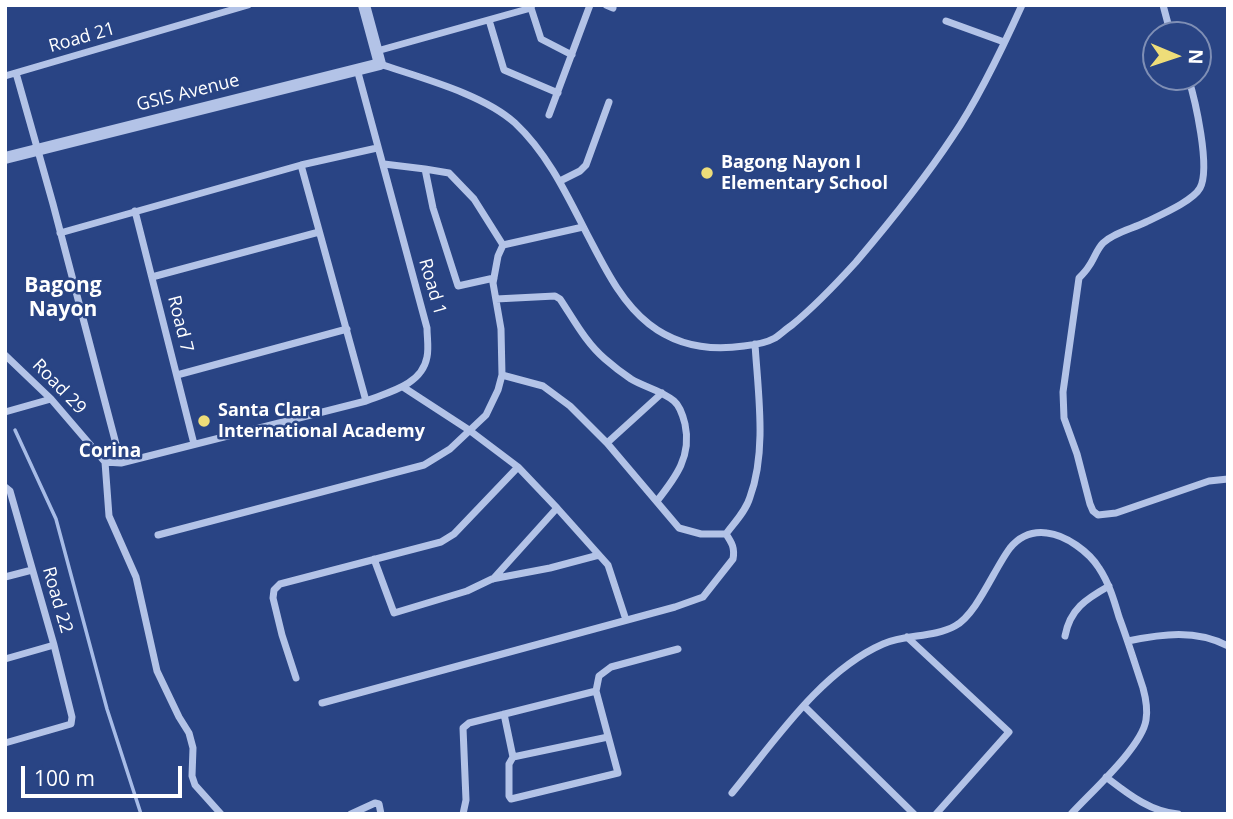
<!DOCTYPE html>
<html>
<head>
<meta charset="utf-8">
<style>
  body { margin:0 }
  #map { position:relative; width:1233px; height:819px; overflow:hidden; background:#294484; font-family:"Open Sans",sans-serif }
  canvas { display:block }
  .frame { position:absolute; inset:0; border:7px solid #fff; pointer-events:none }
  .north { position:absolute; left:1142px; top:21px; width:70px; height:70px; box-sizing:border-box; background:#294484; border:2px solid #7f8fb5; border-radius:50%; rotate:92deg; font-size:19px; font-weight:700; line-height:28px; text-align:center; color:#fff }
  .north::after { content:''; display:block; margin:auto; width:24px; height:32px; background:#eedd79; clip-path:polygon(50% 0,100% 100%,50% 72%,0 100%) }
  .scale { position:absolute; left:21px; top:766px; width:161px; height:32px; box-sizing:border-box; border:4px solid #fff; border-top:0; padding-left:9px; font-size:21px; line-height:24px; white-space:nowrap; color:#fff; -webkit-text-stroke:5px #294484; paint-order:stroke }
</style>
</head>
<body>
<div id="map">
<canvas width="1233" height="819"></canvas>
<div class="frame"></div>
<div class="north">N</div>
<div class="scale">100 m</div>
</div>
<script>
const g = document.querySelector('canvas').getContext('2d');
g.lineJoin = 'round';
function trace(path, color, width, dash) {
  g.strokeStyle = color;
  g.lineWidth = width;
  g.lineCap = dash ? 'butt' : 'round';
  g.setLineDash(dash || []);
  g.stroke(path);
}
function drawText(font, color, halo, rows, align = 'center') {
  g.font = font + ' "Open Sans",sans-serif';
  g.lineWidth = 5;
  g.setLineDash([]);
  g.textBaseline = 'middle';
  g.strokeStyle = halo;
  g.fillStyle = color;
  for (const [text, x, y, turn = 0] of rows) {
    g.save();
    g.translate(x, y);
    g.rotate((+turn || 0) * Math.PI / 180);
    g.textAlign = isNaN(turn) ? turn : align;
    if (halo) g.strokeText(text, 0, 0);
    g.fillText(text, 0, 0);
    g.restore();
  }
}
trace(new Path2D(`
  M15 430 56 519 107 709 141 814`), '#a7bce7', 3.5);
trace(new Path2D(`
  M606 5 613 8
  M1163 5 1171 35
  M531 8 541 39 572 55
  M489 20 504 70 558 93
  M946 21 1004 42
  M377 51 531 8 532 5
  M380 64C421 78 483 94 515 123 548 154 567 195 587 234 604 266 620 301 649 324 677 346 710 351 744 346 754 345 766 343 775 338 781 334 786 329 792 325 815 306 836 284 856 262 890 222 924 180 953 136 979 98 1003 47 1022 5
  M16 73 53 204 121 463
  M5 76 248 5
  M1188 77C1195 99 1211 168 1200 188 1193 201 1160 215 1146 222 1132 229 1115 232 1103 243 1097 249 1094 259 1089 266 1086 271 1083 274 1079 278L1063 392 1064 418 1077 454 1090 504 1093 511 1098 515 1116 513 1209 481 1228 479
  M549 115 590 5
  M384 164 425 169 433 208 458 286 494 278
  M301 165 366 401
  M425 169 449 173 474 199 503 245
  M560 181 580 171 586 165 609 102
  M135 211 194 444
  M60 233 301 165 377 148
  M152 277 319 232
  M496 299 555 296 560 299C574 320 586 343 605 359 613 366 622 373 631 379 644 387 661 390 674 401 680 406 683 416 685 424 692 456 676 477 657 501
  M5 355 51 399 105 462 121 463 366 401C389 392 422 385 427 357 429 348 427 337 427 328L357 69
  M177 375 347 329
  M502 375 543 386 570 406 607 443 679 528 701 534H726
  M403 387 469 430 518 467 557 508 608 565 626 620
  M5 412 51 399
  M607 443 662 393
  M105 462 109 516 136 577 157 671 179 717 189 733 193 748 192 776 195 785 221 814
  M5 487 10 491 54 645 72 717 71 724 5 743
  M158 535 424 465 450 449 486 415 498 390 502 375 501 329 493 283 498 256 503 245 583 227
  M374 559 394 613 467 591 492 579 550 568 599 555
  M5 577 32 570
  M493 579 557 508
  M1065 636C1070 609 1086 599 1109 586
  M907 637 1009 732 936 814
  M1128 641C1162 634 1196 629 1228 646
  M5 659 54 645
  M296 678 282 635 273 598 274 590 280 584 441 542 454 534 518 467
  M322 703 675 607 703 597 733 559C735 548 732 543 726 534 734 523 746 511 750 497 767 451 758 393 755 344
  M804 706 914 814
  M504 714 513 757 509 764V796L511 799 618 773 596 691 599 676 611 667 678 649
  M513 757 608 737
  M1106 777C1127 793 1150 812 1178 814
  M732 793C774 742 821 671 883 644 905 634 933 638 955 626 977 614 994 569 1010 548 1020 536 1032 531 1047 533 1066 535 1089 552 1099 568 1109 583 1114 600 1119 617 1128 641 1135 664 1143 688 1146 699 1148 709 1146 720 1142 747 1090 793 1071 814
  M351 814 375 803 379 804 381 814
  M463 814 466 800 463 728 469 723 596 691`), '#b3c3e7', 7);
trace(new Path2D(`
  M5 158 380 64 364 5`), '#b3c3e7', 12);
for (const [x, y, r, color] of [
  [707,173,7,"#eedd79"],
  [204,421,7,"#eedd79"]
]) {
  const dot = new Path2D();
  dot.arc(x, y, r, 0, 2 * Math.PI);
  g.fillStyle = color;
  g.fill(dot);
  trace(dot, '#294484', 2.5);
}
drawText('18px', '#fff', '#294484', [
  ["Road 21",82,38,-16],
  ["GSIS Avenue",188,93,-14],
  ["Road 1",432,287,74],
  ["Road 7",180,324,76],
  ["Road 29",59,387,46],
  ["Road 22",57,600,74]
]);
drawText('bold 18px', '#fff', '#294484', [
  ["Bagong Nayon I",721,163],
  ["Elementary School",721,184],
  ["Santa Clara",218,411],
  ["International Academy",218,432]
], 'left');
drawText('bold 19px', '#fff', '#294484', [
  ["Corina",110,452]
]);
drawText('bold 21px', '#fff', '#294484', [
  ["Bagong",63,286],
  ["Nayon",63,310]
]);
</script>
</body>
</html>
